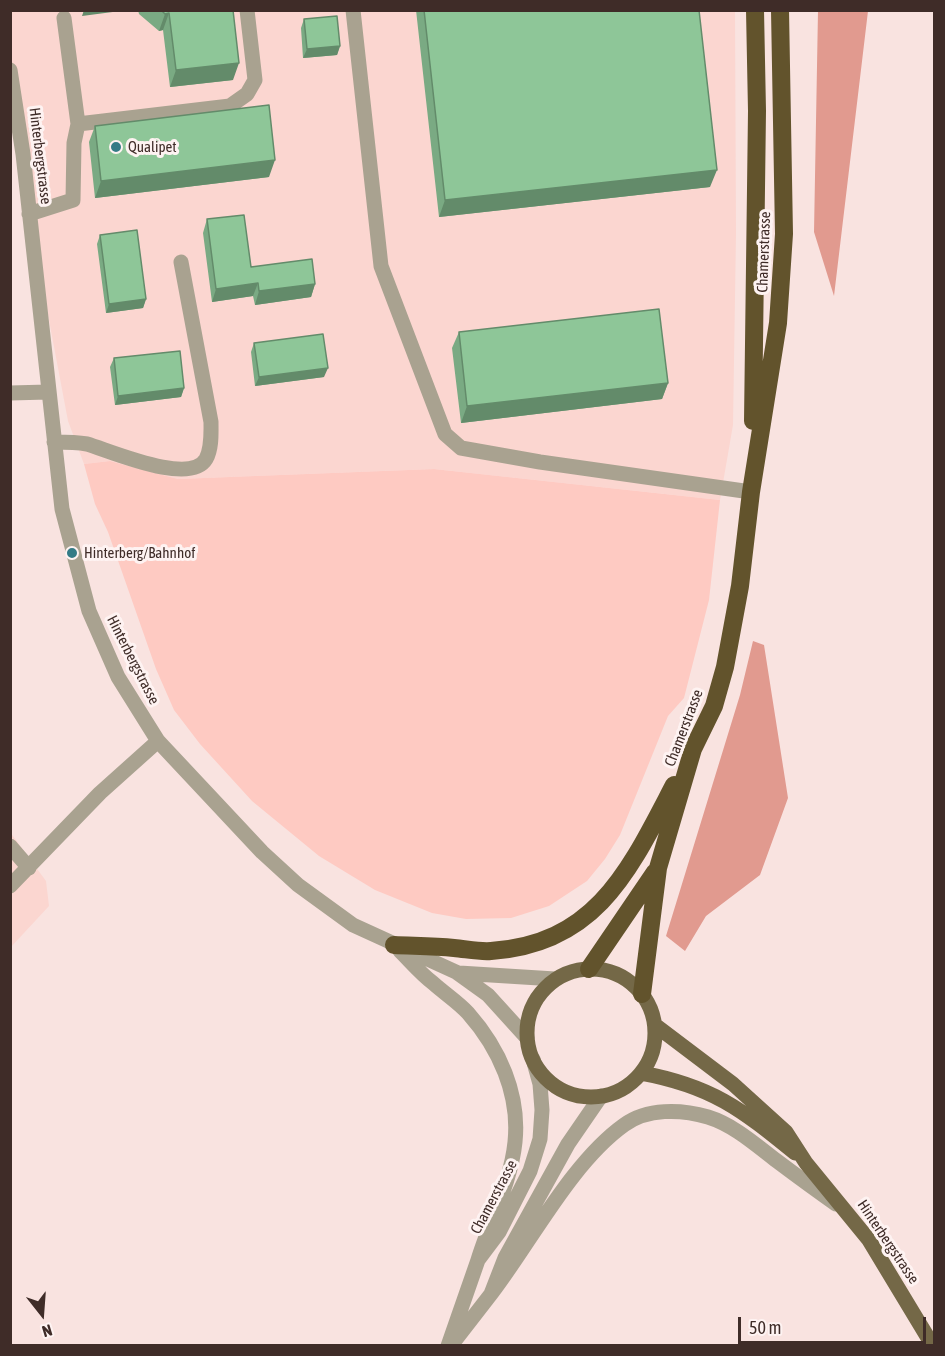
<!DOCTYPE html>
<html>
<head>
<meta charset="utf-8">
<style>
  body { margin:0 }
  #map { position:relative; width:945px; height:1356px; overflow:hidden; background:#f9e3e0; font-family:"Asap Condensed",sans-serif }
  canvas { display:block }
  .frame { position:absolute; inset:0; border:12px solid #3f2c28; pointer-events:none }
  .north { position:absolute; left:12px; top:1284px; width:60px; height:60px; -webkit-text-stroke:4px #fef3f2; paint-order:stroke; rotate:163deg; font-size:16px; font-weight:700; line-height:24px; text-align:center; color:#3f2c28 }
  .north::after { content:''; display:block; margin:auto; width:21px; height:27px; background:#3f2c28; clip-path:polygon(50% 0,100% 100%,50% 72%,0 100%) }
  .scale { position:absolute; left:738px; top:1317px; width:188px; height:27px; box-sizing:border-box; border:3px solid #3f2c28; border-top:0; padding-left:8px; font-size:18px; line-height:21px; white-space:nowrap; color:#3f2c28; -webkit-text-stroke:4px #fef3f2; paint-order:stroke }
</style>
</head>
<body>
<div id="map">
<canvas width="945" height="1356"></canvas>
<div class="frame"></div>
<div class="north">N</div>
<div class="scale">50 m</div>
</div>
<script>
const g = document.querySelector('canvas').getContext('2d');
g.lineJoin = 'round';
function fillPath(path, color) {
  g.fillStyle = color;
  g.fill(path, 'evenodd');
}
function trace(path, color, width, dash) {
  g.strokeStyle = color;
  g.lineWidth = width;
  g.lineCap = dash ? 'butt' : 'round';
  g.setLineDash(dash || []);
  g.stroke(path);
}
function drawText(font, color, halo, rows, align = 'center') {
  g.font = font + ' "Asap Condensed",sans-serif';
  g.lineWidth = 6;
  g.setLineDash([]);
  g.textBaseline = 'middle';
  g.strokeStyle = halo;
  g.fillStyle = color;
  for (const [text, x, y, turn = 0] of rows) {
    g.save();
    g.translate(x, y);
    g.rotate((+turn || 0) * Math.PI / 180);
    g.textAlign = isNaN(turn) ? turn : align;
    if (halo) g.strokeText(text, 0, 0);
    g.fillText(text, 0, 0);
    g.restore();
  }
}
fillPath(new Path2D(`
  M10 11H735L736 233 733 425 720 500 434 469 178 479 110 461 84 464 68 421 29 214 11 70Z
  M10 832 46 881 49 906 11 947Z`), '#fbd6d0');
fillPath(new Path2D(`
  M110 461 178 479 434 469 720 500 709 600 684 698 668 716 620 835 605 859 587 881 549 906 511 918 466 919 432 913 375 890 319 856 252 801 200 744 174 710 156 669 108 532 95 504 84 464Z`), '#fecac2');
fillPath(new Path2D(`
  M818 11H868L834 296 814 232Z
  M753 641 764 645 788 798 760 875 706 916 685 951 666 936 740 695Z`), '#e19a8f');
trace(new Path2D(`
  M353 10 381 266 445 434 461 448 540 462 751 492
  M10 70 23 154 62 509 89 611 118 677 158 741 262 852 298 885 353 925 456 972 488 995 527 1038
  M78 124 230 106 247 94 255 80 247 10
  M29 214 73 200 74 143 78 124 64 18
  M10 393 48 392
  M54 442C65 442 76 442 87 444 111 451 190 486 206 459 212 448 211 433 211 422L181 262
  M10 846 29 868
  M10 886 100 793 158 741
  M400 951C411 962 421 974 433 983 444 993 458 1002 468 1013 499 1048 520 1094 515 1142 511 1182 490 1221 478 1260
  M459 973 555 979
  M491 1294C531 1242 571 1163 624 1125 647 1108 681 1109 708 1117 734 1125 756 1145 777 1161 797 1176 816 1190 836 1204
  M453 1343 491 1294 505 1258 568 1144 601 1096
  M448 1346 478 1260 499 1232 530 1171 540 1139 542 1110 540 1084 533 1059`), '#a9a290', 15);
trace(new Path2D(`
  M527 1033a64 64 0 1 1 128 0a64 64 0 1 1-128 0Z
  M655 1025 733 1084 786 1132 806 1163 869 1240 933 1346
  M641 1073C712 1086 741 1109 795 1153`), '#746847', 15);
trace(new Path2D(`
  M753 421 757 111 755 10
  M394 945C414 946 434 946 454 948 466 949 479 952 491 951 597 944 630 869 674 785
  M589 969 655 872
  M642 994 658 868 693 749 714 706 725 667 740 586 751 492 778 323 784 234 780 10`), '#62532c', 18);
fillPath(new Path2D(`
  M138 10H233V80L170 87 163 30 159 31 139 14Z
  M416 10H699L710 187 439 217Z
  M304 19 340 46 337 55 303 58 301 28Z
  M95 126 269 177 95 198 89 142Z
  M207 219 251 267 315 284 311 297 255 305 253 296 212 302 203 233Z
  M100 235 146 299 143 308 106 313 97 244Z
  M459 332 668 383 662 399 461 423 452 348Z
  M254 343 324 377 255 386 251 352Z
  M114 358 184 388 181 397 115 405 110 367Z`), '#7aaa83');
fillPath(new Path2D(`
  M84 10H128L82 16Z
  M169 13 163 30 159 31 165 14Z
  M340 46 337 55 303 58 307 49Z
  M239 63 233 80 170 87 176 70Z
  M275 160 269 177 95 198 101 181Z
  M717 170 710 187 439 217 445 200Z
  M258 283 253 296 212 302 216 289Z
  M315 284 311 297 255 305 259 291Z
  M146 299 143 308 106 313 109 304Z
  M328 368 324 377 255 386 259 377Z
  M668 383 662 399 461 423 467 406Z
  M184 388 181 397 115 405 118 396Z`), '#638b6a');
const building = new Path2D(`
  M161 10H233L239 63 176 70 169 13 165 14Z
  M424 10H699L717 170 445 200Z
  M337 16 340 46 307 49 304 19Z
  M269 105 275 160 101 181 95 126Z
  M244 215 251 267 312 259 315 284 259 291 258 283 216 289 207 219Z
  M137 230 146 299 109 304 100 235Z
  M659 309 668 383 467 406 459 332Z
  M323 334 328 368 259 377 254 343Z
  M180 351 184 388 118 396 114 358Z`);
fillPath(building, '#8ec698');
trace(building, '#638b6a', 1.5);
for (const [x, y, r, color] of [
  [116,147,6,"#347b86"],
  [72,553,6,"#347b86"]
]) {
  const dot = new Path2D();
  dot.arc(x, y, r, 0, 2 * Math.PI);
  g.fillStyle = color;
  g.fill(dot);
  trace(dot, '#fef3f2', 2);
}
drawText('15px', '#3f2c28', '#fef3f2', [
  ["Qualipet",128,147],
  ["Hinterberg/Bahnhof",84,553]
], 'left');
drawText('15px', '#3f2c28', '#fef3f2', [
  ["Hinterbergstrasse",40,156,83],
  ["Chamerstrasse",764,252,-88],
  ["Hinterbergstrasse",133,660,63],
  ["Chamerstrasse",684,728,-69],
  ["Chamerstrasse",494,1197,-62],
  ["Hinterbergstrasse",888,1242,56]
]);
</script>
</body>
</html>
